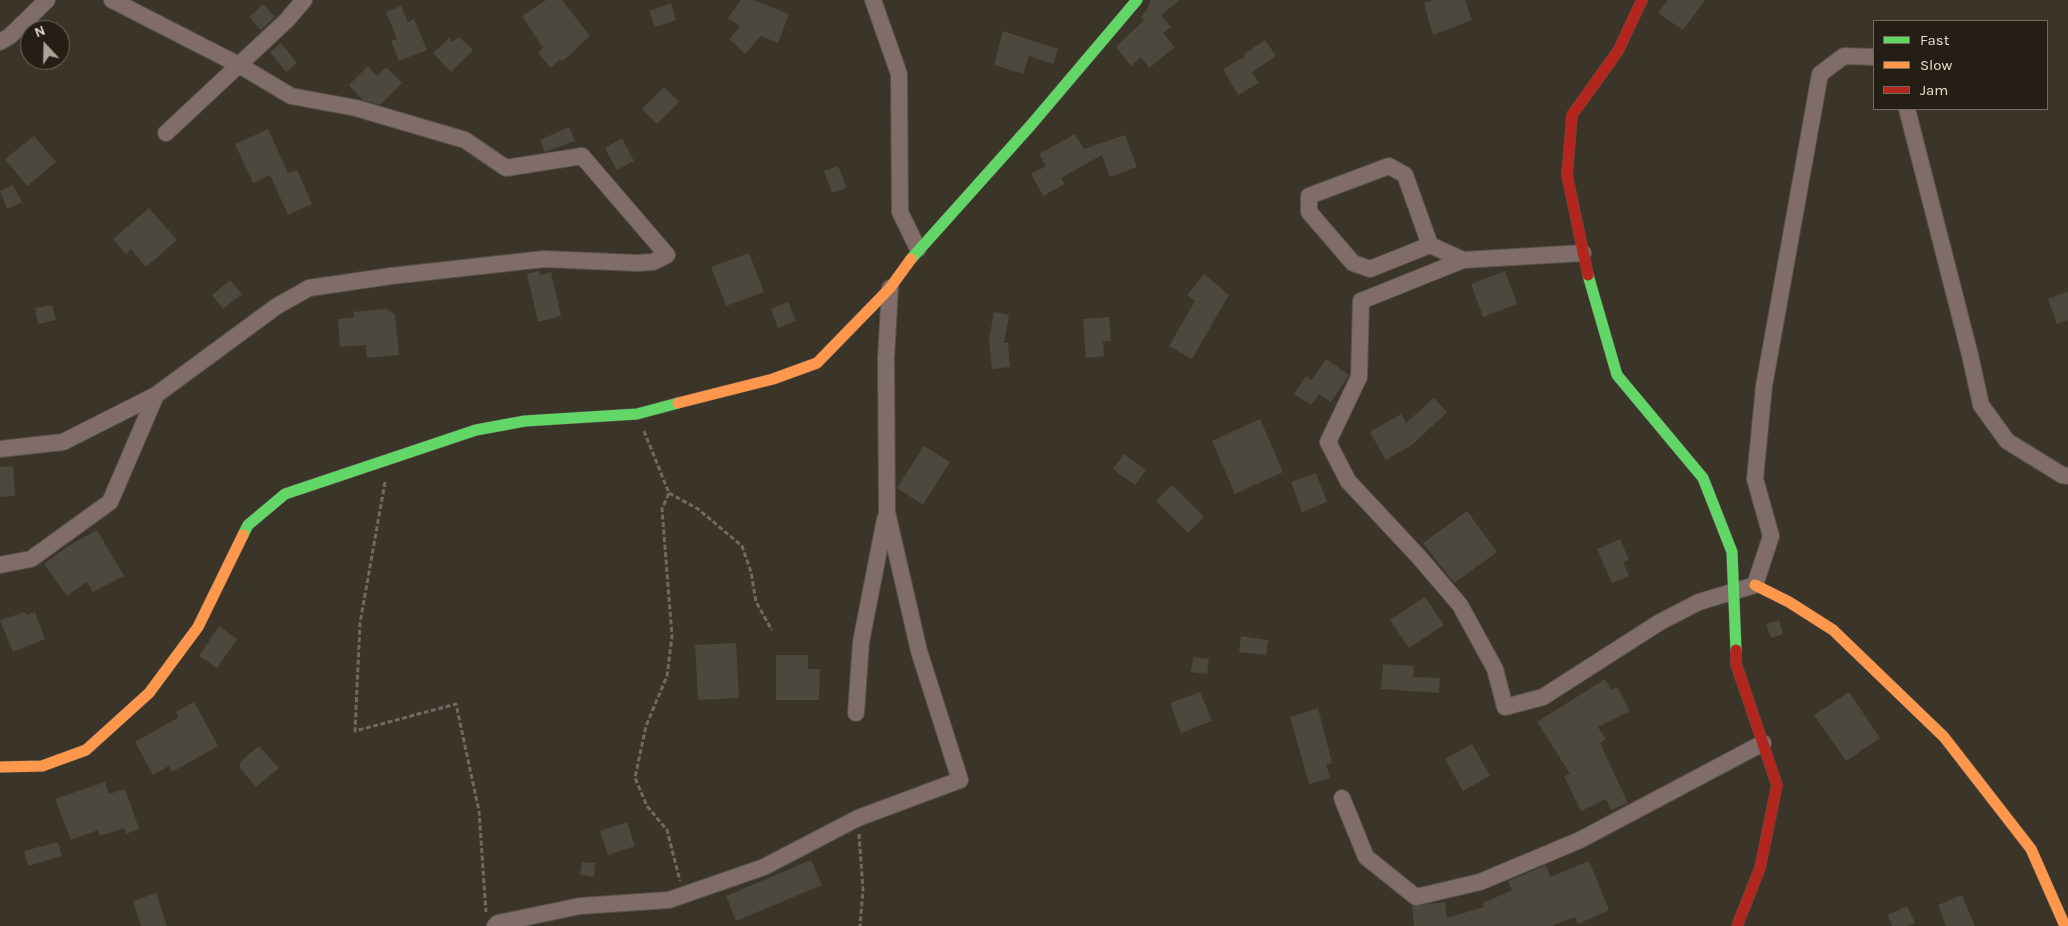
<!DOCTYPE html>
<html>
<head>
<meta charset="utf-8">
<style>
  body { margin:0 }
  #map { position:relative; width:2068px; height:926px; overflow:hidden; background:#3a3429; font-family:Karla,sans-serif }
  canvas { display:block }
  .legend { position:absolute; left:1873px; top:20px; width:175px; height:90px; box-sizing:border-box; background:#241e15; border:1px solid #726b61; margin:0; padding:6px 9px; list-style:none; font-size:15px; color:#e6dfd2 }
  .legend li { display:flex; align-items:center; gap:10px; height:25px }
  .legend b { width:25px; border:1px solid #726b61 }
  .north { position:absolute; left:20px; top:20px; width:50px; height:50px; box-sizing:border-box; background:#241e15; border:1px solid #726b61; border-radius:50%; rotate:339deg; font-size:14px; font-weight:700; line-height:20px; text-align:center; color:#e6dfd2 }
  .north::after { content:''; display:block; margin:auto; width:18px; height:22px; background:#aaa397; clip-path:polygon(50% 0,100% 100%,50% 72%,0 100%) }
</style>
</head>
<body>
<div id="map">
<canvas width="2068" height="926"></canvas>
<ul class="legend">
<li><b style="height:6px;background:#63d668"></b>Fast</li>
<li><b style="height:6px;background:#ff974d"></b>Slow</li>
<li><b style="height:6px;background:#b3261e"></b>Jam</li>
</ul>
<div class="north">N</div>
</div>
<script>
const g = document.querySelector('canvas').getContext('2d');
g.lineJoin = 'round';
function fillPath(path, color) {
  g.fillStyle = color;
  g.fill(path, 'evenodd');
}
function trace(path, color, width, dash) {
  g.strokeStyle = color;
  g.lineWidth = width;
  g.lineCap = dash ? 'butt' : 'round';
  g.setLineDash(dash || []);
  g.stroke(path);
}
fillPath(new Path2D(`
  M546 0H562L590 36 563 61 560 59 551 68 538 53 543 48 522 16Z
  M741 0H753L789 14 778 43 761 36 745 54 729 39 740 26 728 18Z
  M1150 0H1180L1161 15 1171 27 1163 33 1175 47 1149 68 1141 57 1131 66 1116 47 1144 20 1141 17 1148 8Z
  M1433 0H1465L1472 20 1433 35 1424 3Z
  M1668 0H1705L1683 30 1658 13Z
  M671 3 676 20 655 27 649 11Z
  M263 4 275 17 261 30 249 17Z
  M401 6 408 22 414 19 427 50 399 61 391 41 397 39 386 12Z
  M1003 31 1058 49 1053 64 1029 56 1023 74 994 65Z
  M459 37 473 50 451 72 433 53 449 38 452 42Z
  M1265 40 1276 56 1252 72 1259 83 1238 95 1223 69 1245 56 1244 54Z
  M281 43 297 63 286 72 270 52Z
  M368 66 377 76 386 67 402 83 380 105 363 100 349 85Z
  M664 87 679 102 657 124 642 109Z
  M569 127 575 141 545 152 540 140Z
  M268 129 288 173 297 170 312 204 288 215 270 175 253 183 235 144Z
  M1075 134 1084 149 1125 135 1137 167 1110 177 1102 155 1061 178 1065 184 1043 196 1031 174 1046 166 1039 154Z
  M34 136 56 162 27 186 5 159Z
  M622 138 634 161 617 170 605 148Z
  M838 166 847 188 832 193 824 171Z
  M13 185 22 202 7 209 0 191Z
  M149 208 177 240 146 267 131 249 126 254 113 239Z
  M749 253 764 292 726 306 711 267Z
  M539 271 540 275 551 272 561 316 538 322 527 274Z
  M1505 271 1517 304 1483 317 1471 284Z
  M1204 274 1229 295 1192 359 1169 346 1195 301 1187 295Z
  M230 280 242 294 223 309 212 295Z
  M2068 291V320L2057 324 2048 299Z
  M788 302 796 321 778 328 771 309Z
  M52 305 56 320 38 324 35 308Z
  M386 309 395 314 399 355 367 358 366 345 340 347 338 319 354 317 353 312Z
  M994 312 1009 315 1004 343H1008L1010 367 992 369 989 340Z
  M1109 317 1111 341 1103 342 1104 356 1086 358 1083 319Z
  M1326 359 1349 375 1331 402 1319 394 1311 405 1294 394 1306 376 1312 380Z
  M1434 398 1447 412 1412 445 1386 460 1370 432 1401 414 1406 423Z
  M1260 419 1283 472 1235 494 1212 441Z
  M924 446 950 462 923 505 897 488Z
  M1124 454 1146 470 1135 485 1113 469Z
  M13 466 15 496 0 497V467Z
  M1316 473 1327 502 1302 512 1291 482Z
  M1172 485 1204 517 1188 533 1156 501Z
  M1467 511 1497 552 1454 583 1423 543Z
  M97 530 124 576 93 592 87 582 67 596 44 564 67 547Z
  M1620 539 1629 560 1623 562 1629 576 1612 583 1597 549Z
  M1425 597 1444 625 1409 648 1390 620Z
  M25 612 26 615 35 612 45 639 13 652 0 620Z
  M1779 620 1783 634 1771 638 1766 624Z
  M219 626 237 639 217 668 199 656Z
  M1241 636 1268 640 1266 655 1239 652Z
  M736 643 739 698 698 700 695 645Z
  M776 655H808V669H820L819 700H776Z
  M1193 657 1209 659 1207 674 1191 672Z
  M1383 664 1414 666 1413 677 1440 678 1439 693 1381 689Z
  M1605 679 1611 690 1617 687 1630 711 1598 727 1606 739 1600 743 1628 803 1611 810 1606 799 1581 811 1564 776 1570 774 1537 722Z
  M1200 692 1212 721 1181 733 1170 703Z
  M1849 692 1880 738 1846 761 1814 715Z
  M194 702 218 746 172 772 169 766 153 775 135 742 179 717 176 712Z
  M1318 708 1332 763 1326 764 1330 778 1309 784 1290 717Z
  M1472 744 1490 776 1463 791 1445 759Z
  M259 746 279 768 256 787 240 768V762Z
  M105 782 109 794 125 789 139 829 126 834 124 828 100 836 98 830 71 840 55 799Z
  M627 822 635 846 608 855 600 831Z
  M58 842 62 856 28 866 24 851Z
  M811 860 822 885 736 921 726 896Z
  M1589 861 1609 910 1578 924 1575 917 1551 926H1414L1412 906 1445 902 1447 918 1484 907 1483 903 1512 890 1508 881 1546 865 1550 877Z
  M582 862 595 863 594 877 580 875Z
  M156 893 167 926H141L133 901Z
  M1962 895 1975 926H1946L1938 905Z
  M1907 906 1915 923 1907 926H1892L1888 915Z`), '#4d483e');
const street = new Path2D(`
  M873 0 899 74 900 212 918 249
  M0 42 10 36 47 0
  M1907 109 1970 355 1981 405 2007 441 2062 475 2068 476
  M166 133 287 20 304 0
  M1430 245 1370 269 1353 263 1309 212V196L1389 166 1405 175 1430 245 1463 260
  M1583 253 1463 260 1361 301 1359 377 1328 442 1348 481 1419 557 1460 605 1495 669 1505 707 1543 697 1660 622 1699 602 1755 585 1771 536 1755 479 1764 386 1820 74 1844 56 1874 57
  M0 449 63 442 156 395
  M0 565 31 559 110 502 156 395 277 306 309 288 391 276 544 259 637 263 653 262 667 255 582 156 506 168 465 140 356 108 291 96 239 65 112 0
  M856 713 861 642 885 519
  M1342 798 1366 857 1416 897 1480 882 1580 840 1763 743
  M495 926 498 923 580 906 669 900 764 867 858 818 960 780 919 651 887 512 886 358 890 288`);
const fast = new Path2D(`
  M911 259 1031 125 1137 0
  M1588 275 1617 375 1703 478 1732 552 1736 650
  M243 535 248 525 285 494 476 430 525 421 637 414 678 403`);
const slow = new Path2D(`
  M678 403 773 379 817 363 890 288 911 259
  M1755 585 1789 602 1833 630 1944 737 2031 849 2065 926
  M0 767 42 766 86 750 149 693 198 627 243 535`);
const jam = new Path2D(`
  M1588 275 1567 175 1572 115 1618 51 1642 0
  M1736 650V664L1777 785 1760 868 1737 926`);
trace(street, '#575249', 18);
trace(fast, '#575249', 12);
trace(slow, '#575249', 12);
trace(jam, '#575249', 12);
trace(new Path2D(`
  M644 431 669 493 662 509 672 636 667 676 646 726 635 778 647 806 667 830 680 881
  M385 482 360 623 355 731 456 704 479 811 486 912
  M669 493 698 509 742 546 751 572 756 602 772 630
  M859 834 863 890 860 926`), '#756762', 3, [5, 2.5]);
trace(street, '#806c68', 16);
trace(fast, '#63d668', 11);
trace(slow, '#ff974d', 11);
trace(jam, '#b3261e', 11);
</script>
</body>
</html>
